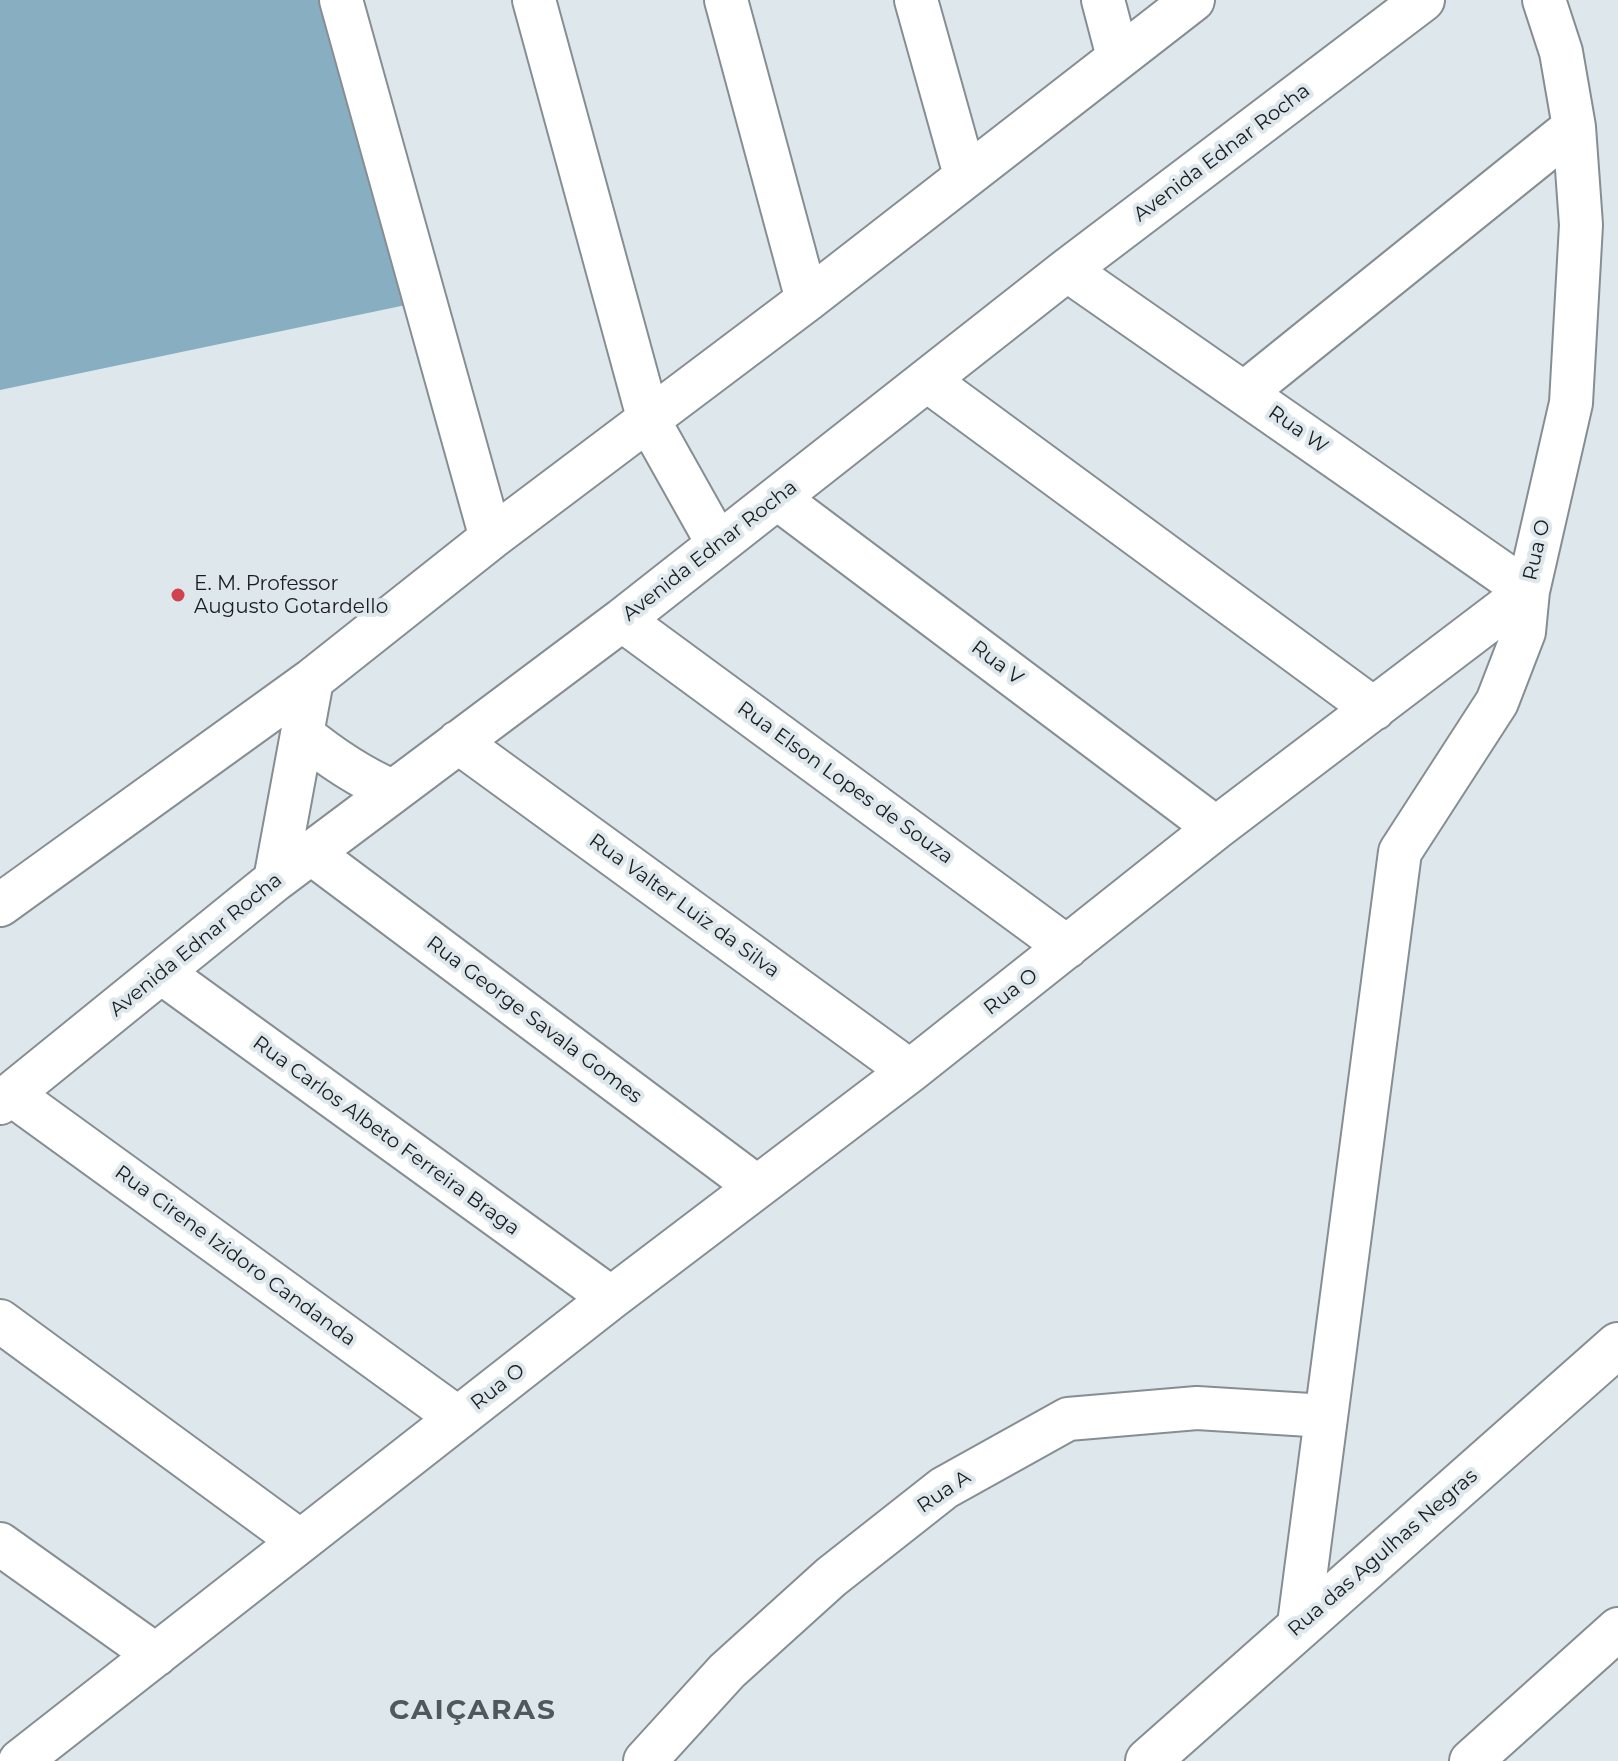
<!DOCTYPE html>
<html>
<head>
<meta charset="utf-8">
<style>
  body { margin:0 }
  canvas { display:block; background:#dde7ec }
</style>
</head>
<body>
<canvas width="1618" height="1761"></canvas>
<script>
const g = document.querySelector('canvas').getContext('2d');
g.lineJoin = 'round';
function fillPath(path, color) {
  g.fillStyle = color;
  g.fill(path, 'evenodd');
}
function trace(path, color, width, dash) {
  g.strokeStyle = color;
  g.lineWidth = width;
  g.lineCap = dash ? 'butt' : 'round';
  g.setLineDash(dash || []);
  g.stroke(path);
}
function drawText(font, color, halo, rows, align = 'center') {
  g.font = font + ' Montserrat,sans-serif';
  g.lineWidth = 8;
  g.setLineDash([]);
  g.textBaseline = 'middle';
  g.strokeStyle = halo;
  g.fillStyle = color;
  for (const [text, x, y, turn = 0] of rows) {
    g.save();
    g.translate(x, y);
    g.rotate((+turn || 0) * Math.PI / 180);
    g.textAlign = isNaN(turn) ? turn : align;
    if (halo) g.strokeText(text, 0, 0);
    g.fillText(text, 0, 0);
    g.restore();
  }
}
fillPath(new Path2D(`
  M0 0H341L425 301 0 390Z`), '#88aec1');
const minor = new Path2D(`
  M341 0 491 538
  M534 0 649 421 718 544
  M726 0 807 300
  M916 0 965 175
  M1103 0 1118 57
  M1067 270 1528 591
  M928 381 1374 709
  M1244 393 1574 127
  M777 498 1216 828
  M622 620 1067 947
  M302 734C331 758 358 776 392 791
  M458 742 910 1071
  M311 853 756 1186
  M275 880 312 680
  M0 905 312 680 491 538 807 300 1193 0
  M162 973 611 1298
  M11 1094 458 1418
  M0 1103 275 880 622 620 1067 270 1423 0
  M0 1321 300 1541
  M0 1544 156 1655
  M1299 1624 1400 852 1497 702 1524 632 1528 591 1571 403 1581 225 1574 127 1561 52 1544 0
  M20 1761 611 1298 910 1071 1216 828 1528 591
  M645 1761 727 1671 831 1577 944 1488 1068 1419 1197 1408 1326 1416
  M1471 1761 1618 1629`);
const tertiary = new Path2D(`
  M1148 1761 1618 1345`);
trace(minor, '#868e93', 46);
trace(tertiary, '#868e93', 48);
trace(minor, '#fff', 42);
trace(tertiary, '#fff', 44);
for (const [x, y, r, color] of [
  [178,595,8,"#d1414e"]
]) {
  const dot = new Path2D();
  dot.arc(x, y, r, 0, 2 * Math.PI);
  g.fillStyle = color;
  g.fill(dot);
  trace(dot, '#dde7ec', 3);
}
drawText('20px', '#1a1d1f', '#dde7ec', [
  ["Avenida Ednar Rocha",1222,153,-37],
  ["Rua W",1298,430,35],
  ["Rua O",1537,550,-77],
  ["Avenida Ednar Rocha",710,551,-38],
  ["Rua V",997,663,37],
  ["Rua Elson Lopes de Souza",845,783,36],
  ["Rua Valter Luiz da Silva",684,906,36],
  ["Avenida Ednar Rocha",196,945,-39],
  ["Rua O",1011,992,-38],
  ["Rua George Savala Gomes",534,1020,37],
  ["Rua Carlos Albeto Ferreira Braga",386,1136,36],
  ["Rua Cirene Izidoro Candanda",235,1256,36],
  ["Rua O",498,1387,-38],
  ["Rua A",944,1492,-34],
  ["Rua das Agulhas Negras",1383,1553,-41]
]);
drawText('20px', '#1a1d1f', '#dde7ec', [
  ["E. M. Professor",194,584],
  ["Augusto Gotardello",194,607]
], 'left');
g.letterSpacing = '2px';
drawText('bold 28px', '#4f585c', '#dde7ec', [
  ["CAIÇARAS",473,1711]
]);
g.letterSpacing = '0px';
</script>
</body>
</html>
